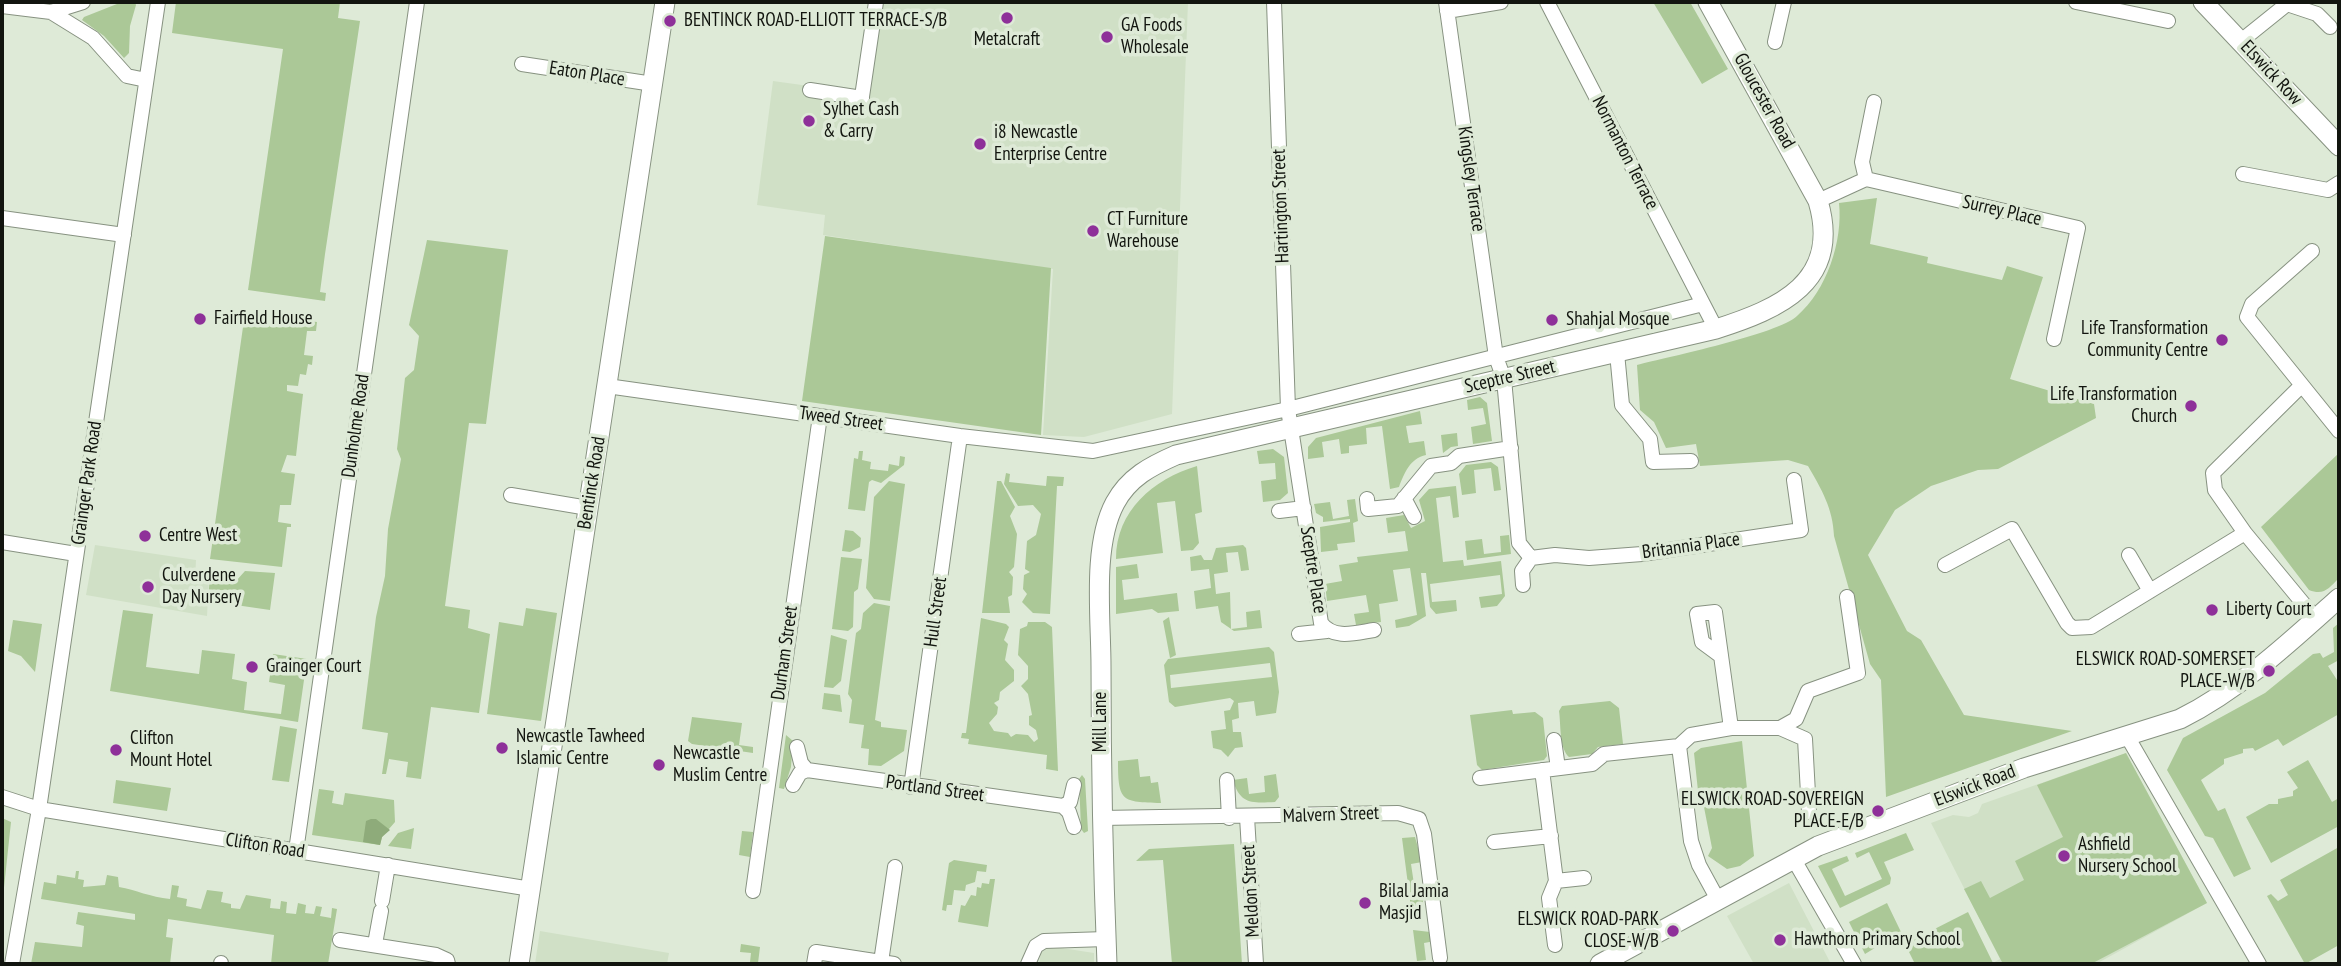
<!DOCTYPE html>
<html>
<head>
<meta charset="utf-8">
<style>
  body { margin:0 }
  #map { position:relative; width:2341px; height:966px; overflow:hidden; background:#deead7; font-family:"PT Sans Narrow",sans-serif }
  canvas { display:block }
  .frame { position:absolute; inset:0; border:4px solid #12150f; pointer-events:none }
</style>
</head>
<body>
<div id="map">
<canvas width="2341" height="966"></canvas>
<div class="frame"></div>
</div>
<script>
const g = document.querySelector('canvas').getContext('2d');
g.lineJoin = 'round';
function fillPath(path, color) {
  g.fillStyle = color;
  g.fill(path, 'evenodd');
}
function trace(path, color, width, dash) {
  g.strokeStyle = color;
  g.lineWidth = width;
  g.lineCap = dash ? 'butt' : 'round';
  g.setLineDash(dash || []);
  g.stroke(path);
}
function drawText(font, color, halo, rows, align = 'center') {
  g.font = font + ' "PT Sans Narrow",sans-serif';
  g.lineWidth = 7;
  g.setLineDash([]);
  g.textBaseline = 'middle';
  g.strokeStyle = halo;
  g.fillStyle = color;
  for (const [text, x, y, turn = 0] of rows) {
    g.save();
    g.translate(x, y);
    g.rotate((+turn || 0) * Math.PI / 180);
    g.textAlign = isNaN(turn) ? turn : align;
    if (halo) g.strokeText(text, 0, 0);
    g.fillText(text, 0, 0);
    g.restore();
  }
}
fillPath(new Path2D(`
  M881 2H1188L1172 414 1084 437 1043 435 1053 269 823 235 825 215 757 205 773 81 867 94Z
  M95 545 196 560 195 579 209 580 207 616 86 595Z
  M2126 753 2207 903 2096 964H1991L2000 959 1931 823 1953 815 1969 817 1978 813 1982 804Z
  M1789 883 1831 964H1754L1727 916Z
  M540 931 669 953 667 964H535Z
  M1042 945 1094 953V964H1039Z`), '#d0e0c6');
fillPath(new Path2D(`
  M122 2H135L136 5 130 26 129 53 124 58 104 36 82 20 84 17Z
  M176 2H340L338 18 360 21 325 254 320 292 326 293 325 301 248 290 283 49 172 33Z
  M1653 2H1690L1728 69 1702 84Z
  M1877 198 1870 244 1928 257 1927 263 2002 280 2007 266 2043 277 2010 379 2094 404 2096 418 1998 469 1978 470 1931 486 1895 510 1868 555 1907 631 1921 640 1964 715 2072 731 1886 797 1881 680 1870 664 1834 536C1833 509 1822 490 1808 466L1788 460 1700 466 1696 444 1666 448 1654 422 1640 410 1637 365C1668 357 1778 334 1797 316 1827 290 1843 241 1839 203Z
  M825 236 1051 268 1041 435 802 401Z
  M427 240 508 250 486 424 469 423 445 606 470 610 468 628 490 634 479 713 431 707 421 779 406 777 408 762 389 759 386 774H382L388 733 362 729 376 617 385 576 388 529 401 459 397 449 405 378 414 370 419 336 409 325Z
  M245 313 317 322 316 331H307L304 355 313 356 312 365 308 364 306 375 300 374 298 386 287 385V391L303 394 296 456 287 455 281 472 295 474 291 505H280L278 522 291 524V527H287L282 567 210 559Z
  M1480 397 1487 403 1492 441 1473 444 1471 427 1486 424 1483 408 1468 410 1467 400Z
  M1420 411 1422 424 1406 426 1409 443 1424 441 1426 455C1410 458 1404 474 1399 487L1390 489 1382 426 1366 428 1367 444 1349 446V453L1341 454 1339 439 1322 442 1324 457 1308 459V447L1316 438Z
  M1457 433 1458 446 1451 447 1443 453 1441 435Z
  M1273 449 1284 457 1288 493 1280 500 1263 502 1261 481 1276 479 1275 463 1259 464 1257 451Z
  M859 451H863L862 460 871 462 870 469 888 471 889 464 899 466 900 456 905 457 904 465 881 483 872 480 869 482 865 511 848 509 854 458 858 459Z
  M2339 453V578C2329 588 2324 596 2309 590L2261 527Z
  M1491 462 1498 467 1501 490 1494 491 1491 468 1474 470 1476 493 1462 495 1459 474 1466 465Z
  M1197 466 1202 512 1195 514 1199 543 1193 550 1181 551 1175 501 1157 503 1163 553 1116 559C1116 511 1153 479 1197 466Z
  M1006 473 1010 474 1009 482 1046 486 1047 476 1064 477 1063 486H1057L1050 614 1033 613 1022 602 1027 594 1023 589 1024 575 1030 572 1025 569 1027 541 1036 535 1041 514 1033 505 1018 506 1004 484Z
  M889 481 905 484 890 601 874 599 866 588 874 497Z
  M997 481H1001L1015 507 1010 516 1017 534 1014 567 1009 572 1013 577 1012 595 1008 597 1010 613H982Z
  M1456 486 1459 517 1453 518 1450 496 1436 498 1443 562 1463 560 1464 566 1501 561 1505 596 1497 606 1481 608 1479 597 1502 594 1500 575 1430 584 1432 602 1456 600 1457 611 1436 614 1430 607 1426 573H1421L1426 616 1409 626 1396 628 1395 620 1417 615 1410 568 1393 570 1398 601 1379 604 1381 622 1356 625 1354 614 1369 612 1366 595 1327 601 1325 584 1342 581 1339 565 1358 562 1357 557 1408 551 1405 531 1388 533 1386 518 1404 515 1411 528 1425 521 1419 500 1429 489Z
  M1355 499 1358 521 1353 523 1355 542 1337 544 1338 550 1321 552 1320 527 1350 522V519L1323 522V517L1316 513 1314 504 1330 502 1333 519 1349 516 1347 500Z
  M845 530 853 531 861 538 860 547 850 552 842 551Z
  M1509 535 1511 554 1467 560 1465 541 1482 539 1484 554 1501 552 1500 536Z
  M1243 545 1246 548 1249 570 1241 571 1238 552 1226 553 1228 572 1214 574 1216 594 1230 592 1231 629 1247 627 1246 612 1260 610 1262 628 1234 631 1221 622 1218 606 1196 609 1194 591 1211 588 1209 569 1191 571 1190 557 1201 555 1204 560H1212L1216 548Z
  M841 557 862 559 858 589 854 592 853 627 848 631 832 629Z
  M1137 564 1139 578 1122 580 1124 600 1177 593 1179 611 1158 613 1152 609 1116 614V567Z
  M245 571 275 573 270 610 208 601 210 575 236 581Z
  M874 603 890 606 875 720 881 722V727L907 730 904 751 881 766 868 765 869 749 861 748 864 725 849 723 852 700 848 694 856 633 861 629 863 613Z
  M526 608 557 613 541 721 487 714 499 622 523 626Z
  M123 610 153 614 146 667 199 674 202 650 235 654 232 679 247 682 244 710 281 714 285 685 269 682 273 654 307 659 298 722 110 691Z
  M1169 617 1176 655 1170 658 1163 621Z
  M981 618 1006 624 1009 627 1004 640 1008 644 1005 660 1014 670V681L1000 692 999 700 994 703 998 707 997 714 989 723 994 731 1008 733 1011 737 1016 734 1028 735 1034 742 1038 739 1036 730 1029 725V716L1032 715 1028 694 1021 686 1028 679V666L1018 655 1020 629 1027 626 1028 622H1045L1052 627 1058 771 1046 769 1047 755 968 744 969 739 961 738 962 733H966Z
  M13 620 42 624 35 672 21 656 8 651Z
  M2339 623V660L2328 666 2339 683V714L2283 746 2278 739 2255 751 2253 748 2243 749V753L2224 759V764L2201 780 2218 811 2225 808 2251 869 2234 877 2213 838 2205 836 2167 770 2183 738 2265 693 2313 654 2320 653 2323 658 2334 652 2333 628Z
  M831 635 847 640 841 681 833 688 824 687Z
  M1269 647 1274 652 1279 692 1276 713 1256 716 1254 701 1238 703 1239 718 1232 720 1233 732H1241L1243 747 1235 748 1228 757 1221 750 1213 748 1211 731 1226 729 1224 711 1230 710 1234 701 1230 698 1175 707 1169 702 1164 665 1168 659ZM1270 663 1272 677 1171 688 1170 675Z
  M824 693 840 695 842 712 822 709Z
  M1610 701 1619 708 1623 744 1598 747 1592 754 1569 757C1559 748 1561 724 1559 711L1562 706Z
  M1512 710 1513 714 1535 712 1543 718 1547 756 1544 760 1482 770 1477 765 1470 715Z
  M692 717 742 723 739 745 753 747V753L692 744 688 741Z
  M280 726 297 729 289 782 272 780Z
  M786 735 793 741 791 767 784 789 779 788Z
  M1742 741 1754 856 1740 866 1727 869 1708 856 1712 848 1702 797 1698 791 1694 753 1701 748Z
  M2126 753 2207 903 2091 964H2003L1964 889 1981 881 1990 898 2024 880 2015 861 2063 837 2037 785Z
  M1138 759 1140 777 1150 776 1151 783 1158 782 1161 803C1122 802 1118 802 1118 761Z
  M2308 760 2332 802 2339 798V826L2271 863 2246 817 2269 804H2278V799L2293 796V791L2298 788 2287 772Z
  M673 774a8 8 0 1 1 16 0a8 8 0 1 1-16 0Z
  M1276 774 1279 797 1275 802C1253 803 1240 805 1233 780L1247 778 1249 794 1265 792 1264 776Z
  M1082 775 1085 779 1088 831 1084 833 1081 829 1079 779Z
  M116 780 171 788 167 811 113 803Z
  M319 789 334 791 332 803 343 805 345 793 394 800 395 822 382 837 380 845 312 835Z
  M2 818 11 822 3 897H2Z
  M414 828 411 849 388 846 398 833Z
  M742 831 753 832 750 857 739 855Z
  M1906 833 1914 850 1884 862 1891 878 1890 884 1840 908 1818 866 1847 856 1849 861 1832 869 1845 896 1882 879 1869 852 1857 858 1855 853Z
  M1415 837 1422 862 1411 864 1415 891 1426 890 1422 905 1411 908 1402 838Z
  M1234 844 1242 964H1172L1163 860 1136 861 1149 849Z
  M2339 847V945L2305 964 2267 896 2271 894 2278 901 2288 895 2280 880Z
  M954 860 987 865 986 872 977 871 975 882 966 885 965 891 954 890 952 905H947L946 911 942 910 949 863Z
  M76 871H79L78 879 84 880 83 887 105 885 107 875 118 877 119 887C136 890 150 897 170 899L172 885 179 886 177 897 187 899 186 906 201 909 207 890 223 892 221 902 231 904V908L240 909 246 895 271 899 270 908 280 909 281 901 287 902 286 913 296 914 298 903 306 905 305 913 314 914 316 906 322 907 320 916 331 918 332 908 337 909 328 964H271L274 935 168 919 166 937 173 938 170 964H31L35 942 82 947 84 926 76 924 78 912 135 920V914L41 899 44 882 56 884 57 875 75 878Z
  M990 879H995L988 927 958 922 961 905 965 906 971 895 976 896 977 887 981 888 982 883 989 884Z
  M1887 903 1901 932 1865 954 1849 922Z
  M1968 912 1993 963 1915 964 1905 944Z
  M1413 930 1430 932 1435 941 1424 943 1426 960 1417 961Z
  M741 944 760 947 758 963 750 962 751 953 740 952Z`), '#abc897');
fillPath(new Path2D(`
  M371 819H376L390 830 382 837 380 845 363 842 366 821Z`), '#8eab7a');
const street = new Path2D(`
  M1274 2 1288 409 1321 623C1334 640 1355 633 1374 630
  M1446 2 1496 357 1504 379 1519 543 1531 558 1555 555 1589 558 1642 554 1801 530 1794 480
  M1547 2 1716 329
  M2076 2 2168 21
  M2 6 51 12 83 2
  M1447 11 1501 2
  M51 12 93 38 127 76 146 80
  M2241 41 2287 4 2317 14 2330 27
  M1775 42 1784 2
  M522 64 653 84
  M810 90 862 98
  M860 110 876 2
  M2243 174 2328 190 2339 183
  M1866 179 1862 162 1874 102
  M1818 201 1866 179 2078 228 2054 339
  M2 218 124 235
  M2312 251 2252 304 2247 317 2339 431
  M1617 353 1622 405 1650 439 1653 462 1691 461
  M607 386 960 436 1093 451 1288 409 1703 304
  M511 495 588 508
  M1404 498 1414 517
  M1367 499 1368 509 1398 506 1431 466 1451 463 1459 456 1511 448
  M1279 511 1304 508
  M2245 533 2215 490 2213 473 2301 386
  M2 542 76 554
  M2129 555 2150 591
  M1945 565 2012 529 2067 623 2072 628 2091 627 2245 533 2316 619
  M1523 585 1522 571 1531 558
  M1299 634 1327 631
  M1721 656 1702 642 1697 614 1715 612 1731 728
  M1780 728 1805 739 1809 812
  M2127 736 2259 964
  M1554 740 1558 768
  M1679 746 1691 841 1699 865 1717 898
  M797 747 801 763 807 770
  M1542 770 1556 881 1549 898 1555 945
  M1480 778 1592 764 1604 754 1679 746 1691 735 1731 728H1780L1796 719 1808 691 1858 673 1847 597
  M1227 780 1229 818
  M793 785 800 773 807 770 1063 806 1069 812 1074 827
  M911 787 960 436
  M2 797 39 809 531 889
  M1063 806 1070 802 1074 785
  M1247 817 1256 964
  M1101 818 1398 813 1419 819 1424 834 1440 958
  M1494 842 1551 836
  M296 851 417 2
  M1793 858 1854 964
  M1556 881 1584 878
  M753 891 820 416
  M382 901 388 865
  M340 940 436 955 447 960 448 964
  M375 944 381 911
  M881 962 895 867
  M12 964 39 809 158 2
  M221 964V963
  M814 964 816 952 894 964
  M1028 964 1036 946 1044 941 1106 939`);
const secondary = new Path2D(`
  M2203 2 2339 146
  M519 964 665 2
  M1107 964C1103 865 1101 766 1101 666 1101 618 1092 546 1115 503 1129 477 1151 466 1176 455L1716 329C1779 309 1842 282 1818 201L1708 2
  M1600 964 1818 846 2024 768 2180 719C2240 689 2290 642 2339 598`);
trace(street, '#879281', 16);
trace(secondary, '#879281', 21);
trace(street, '#fff', 14);
trace(secondary, '#fff', 19);
for (const [x, y, r, color] of [
  [1007,18,7,"#8e3099"],
  [670,21,7,"#8e3099"],
  [1107,37,7,"#8e3099"],
  [809,121,7,"#8e3099"],
  [980,144,7,"#8e3099"],
  [1093,231,7,"#8e3099"],
  [200,319,7,"#8e3099"],
  [1552,320,7,"#8e3099"],
  [2222,340,7,"#8e3099"],
  [2191,406,7,"#8e3099"],
  [145,536,7,"#8e3099"],
  [148,587,7,"#8e3099"],
  [2212,610,7,"#8e3099"],
  [252,667,7,"#8e3099"],
  [2269,671,7,"#8e3099"],
  [502,748,7,"#8e3099"],
  [116,750,7,"#8e3099"],
  [659,765,7,"#8e3099"],
  [1878,811,7,"#8e3099"],
  [2064,856,7,"#8e3099"],
  [1365,903,7,"#8e3099"],
  [1673,931,7,"#8e3099"],
  [1780,940,7,"#8e3099"]
]) {
  const dot = new Path2D();
  dot.arc(x, y, r, 0, 2 * Math.PI);
  g.fillStyle = color;
  g.fill(dot);
  trace(dot, '#deead7', 2.5);
}
drawText('19px', '#12150f', '#deead7', [
  ["BENTINCK ROAD-ELLIOTT TERRACE-S/B",684,21],
  ["GA Foods",1121,26],
  ["Wholesale",1121,48],
  ["Metalcraft",1007,40,"center"],
  ["Sylhet Cash",823,110],
  ["& Carry",823,132],
  ["i8 Newcastle",994,133],
  ["Enterprise Centre",994,155],
  ["CT Furniture",1107,220],
  ["Warehouse",1107,242],
  ["Fairfield House",214,319],
  ["Shahjal Mosque",1566,320],
  ["Life Transformation",2208,329,"right"],
  ["Community Centre",2208,351,"right"],
  ["Life Transformation",2177,395,"right"],
  ["Church",2177,417,"right"],
  ["Centre West",159,536],
  ["Culverdene",162,576],
  ["Day Nursery",162,598],
  ["Liberty Court",2226,610],
  ["ELSWICK ROAD-SOMERSET",2255,660,"right"],
  ["PLACE-W/B",2255,682,"right"],
  ["Grainger Court",266,667],
  ["Newcastle Tawheed",516,737],
  ["Islamic Centre",516,759],
  ["Clifton",130,739],
  ["Mount Hotel",130,761],
  ["Newcastle",673,754],
  ["Muslim Centre",673,776],
  ["ELSWICK ROAD-SOVEREIGN",1864,800,"right"],
  ["PLACE-E/B",1864,822,"right"],
  ["Ashfield",2078,845],
  ["Nursery School",2078,867],
  ["Bilal Jamia",1379,892],
  ["Masjid",1379,914],
  ["ELSWICK ROAD-PARK",1659,920,"right"],
  ["CLOSE-W/B",1659,942,"right"],
  ["Hawthorn Primary School",1794,940]
], 'left');
drawText('19px', '#12150f', '#deead7', [
  ["Elswick Row",2271,73,47],
  ["Eaton Place",587,74,9],
  ["Gloucester Road",1764,101,61],
  ["Normanton Terrace",1625,153,63],
  ["Kingsley Terrace",1471,179,82],
  ["Hartington Street",1281,206,-92],
  ["Surrey Place",2002,211,13],
  ["Sceptre Street",1510,377,-13],
  ["Tweed Street",841,419,8],
  ["Dunholme Road",356,426,-82],
  ["Grainger Park Road",87,483,-82],
  ["Bentinck Road",592,483,-81],
  ["Britannia Place",1691,546,-8],
  ["Sceptre Place",1313,570,81],
  ["Hull Street",936,612,-82],
  ["Durham Street",785,653,-82],
  ["Mill Lane",1101,722,-90],
  ["Elswick Road",1975,786,-21],
  ["Portland Street",935,789,8],
  ["Malvern Street",1331,815,-2],
  ["Clifton Road",265,846,9],
  ["Meldon Street",1251,891,-93]
]);
</script>
</body>
</html>
